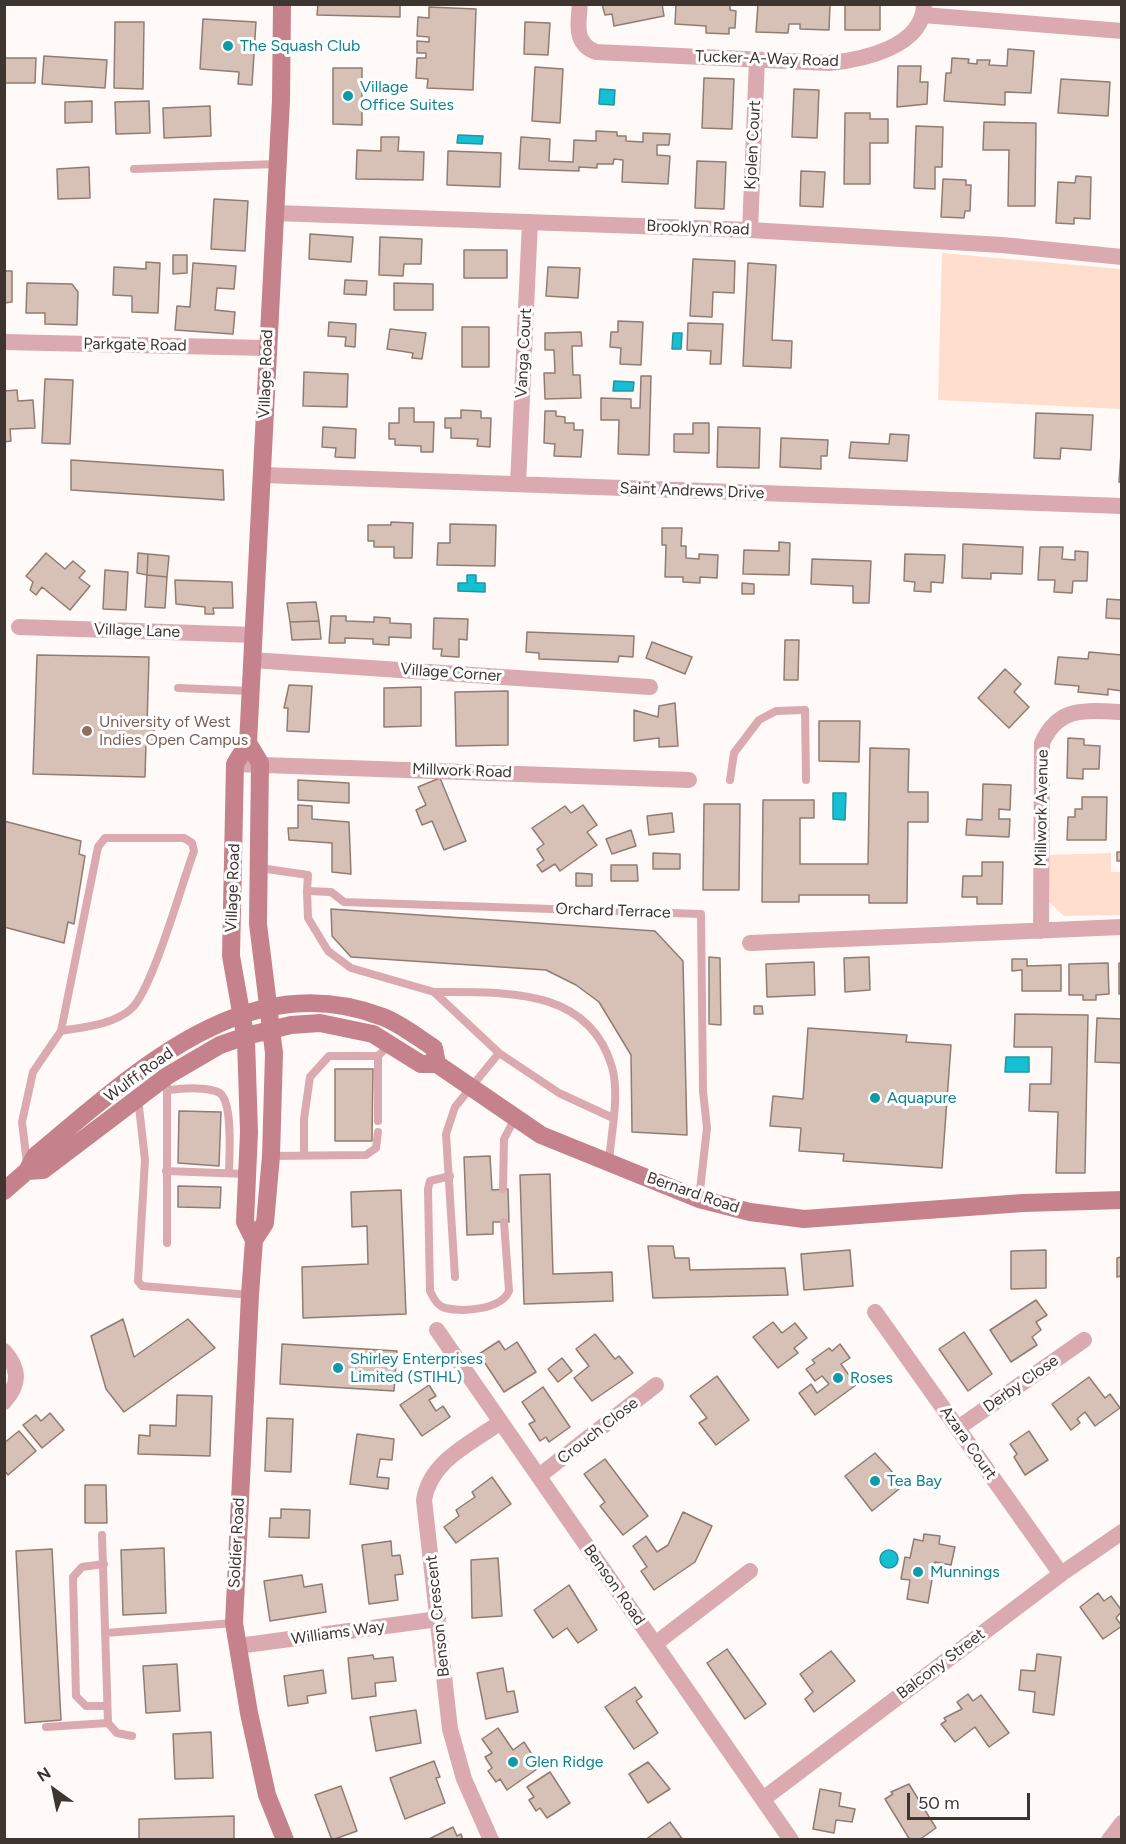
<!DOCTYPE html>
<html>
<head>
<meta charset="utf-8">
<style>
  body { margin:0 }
  #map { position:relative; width:1126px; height:1844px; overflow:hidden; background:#fffaf8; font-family:Figtree,sans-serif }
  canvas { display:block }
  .frame { position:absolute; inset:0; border:6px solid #3e3530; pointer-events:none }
  .north { position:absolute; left:24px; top:1760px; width:60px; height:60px; -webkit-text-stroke:4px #fff; paint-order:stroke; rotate:327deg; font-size:16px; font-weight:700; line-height:24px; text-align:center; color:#3e3530 }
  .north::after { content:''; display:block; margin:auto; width:21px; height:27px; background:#3e3530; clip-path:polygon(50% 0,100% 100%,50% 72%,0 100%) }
  .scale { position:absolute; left:907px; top:1793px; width:123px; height:27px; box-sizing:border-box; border:3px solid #3e3530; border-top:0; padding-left:8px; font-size:18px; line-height:21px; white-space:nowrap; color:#3e3530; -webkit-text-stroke:4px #fff; paint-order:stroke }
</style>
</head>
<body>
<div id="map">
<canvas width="1126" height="1844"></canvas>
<div class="frame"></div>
<div class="north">N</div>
<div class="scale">50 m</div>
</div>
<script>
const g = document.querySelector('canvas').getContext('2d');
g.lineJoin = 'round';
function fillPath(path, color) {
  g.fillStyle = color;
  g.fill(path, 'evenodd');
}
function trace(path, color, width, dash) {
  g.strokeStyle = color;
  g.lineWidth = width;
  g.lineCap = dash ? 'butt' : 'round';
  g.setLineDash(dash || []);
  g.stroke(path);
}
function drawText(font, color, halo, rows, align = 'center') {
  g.font = font + ' Figtree,sans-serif';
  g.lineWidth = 6;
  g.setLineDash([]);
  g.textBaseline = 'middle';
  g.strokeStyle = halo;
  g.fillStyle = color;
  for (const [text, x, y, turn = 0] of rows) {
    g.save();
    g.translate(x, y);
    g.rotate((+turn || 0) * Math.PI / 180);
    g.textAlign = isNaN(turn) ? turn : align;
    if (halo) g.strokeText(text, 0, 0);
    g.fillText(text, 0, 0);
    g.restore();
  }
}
fillPath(new Path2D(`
  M942 253 1121 269V409L938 400Z
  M1111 853V872H1121V915L1064 916 1048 901 1047 855Z`), '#ffdece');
const water = new Path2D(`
  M600 89 615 90 614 105 599 104Z
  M458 135 483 136 482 144 457 143Z
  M673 333H682L681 349H672Z
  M614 381 634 382 633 391H613Z
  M467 575H476V583H485V592L458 591V583H467Z
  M833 793H846L845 820 833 819Z
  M1006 1057H1029V1072H1005Z
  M880 1559a9 9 0 1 1 18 0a9 9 0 1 1-18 0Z`);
fillPath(water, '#15c0d3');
trace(water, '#2196a2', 1.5);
const building = new Path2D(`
  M318 4H400V17L317 15Z
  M602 4H662L664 16 614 26 612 14 605 15Z
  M676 4H730V10L736 11 735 28H729V34L706 33V26L675 24Z
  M758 4H830L829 30 800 29V24H789L788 33 756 32Z
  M845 4H880V30H845Z
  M429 7 476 9 473 90 427 88 428 79 416 78 417 58H426V53H417V41L429 42V37L417 36 418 17 429 18Z
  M203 19 256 22 252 85 238 84 239 72 200 69Z
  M115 22H144L143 89 114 88Z
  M525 22 550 23 548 55 524 54Z
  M1008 49 1034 51 1031 93 1005 92V105L944 101 946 73H951L952 58 969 59 968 63 977 64V60H990L989 65 1007 66Z
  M44 56 107 60 105 88 42 84Z
  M4 58H36L35 83H4Z
  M898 66H921L920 82H928L927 104 897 107Z
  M535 67 563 69 560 123 532 121Z
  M333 68H362V125L333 124Z
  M704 78 734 79 732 129 702 128Z
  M1061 79 1110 82 1108 116 1058 113Z
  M794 89 819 90 817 138 792 137Z
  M92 101V122L65 123V102Z
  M149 101 150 133 116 134 115 102Z
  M210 106 211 136 164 138 163 108Z
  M845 113H870V119H888V143H870V184H844Z
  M984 122 1036 123 1035 206H1008L1009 150H983Z
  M916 126 943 127 942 167H935V189L914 188Z
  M596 131 617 132V136H626V141L643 142V133L670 134 669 145H657V155L670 156 668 184 622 182 623 160 614 159 613 164H597V168L579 167V171L519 169 521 137 550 139 549 161 573 162 574 140 596 141Z
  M381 137H399L398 151 424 152 423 180 356 179 357 150 381 151Z
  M448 151 501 153 500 187 447 185Z
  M697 161 726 162 724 209 695 208Z
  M89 167 90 198 58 199 57 169Z
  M801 171 825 172 823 207 800 206Z
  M1076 176 1091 177 1090 219 1074 218V224L1056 223 1058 182 1075 183Z
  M943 179 966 180V185H971L970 211H965L964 218 941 217Z
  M214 199 248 201 245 251 211 249Z
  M310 234 353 237 351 262 309 259Z
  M380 237 422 239 421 264H404L403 276 379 275Z
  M464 250H507V278H464Z
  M173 255H187V273L173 274Z
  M693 259 735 261 734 293 713 292 712 317 690 316Z
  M146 262 160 263 158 313 132 312V296L113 295 114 267 146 269Z
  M193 263 236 266 234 289 217 288 215 310 235 312 233 334 175 330 177 306 190 307Z
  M748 263 776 265 772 340 792 341 791 368 743 366Z
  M548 267 580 268 578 298 546 296Z
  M4 271H12V302L4 303Z
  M345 280 367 281 366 295 344 294Z
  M27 283 72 284 78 292 77 325 45 324V313H26Z
  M394 283 433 284V310H394Z
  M618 321 643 322 641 365 620 364 621 348 610 347 611 332H618Z
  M329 322 356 324 355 347 345 346 346 337 328 336Z
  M688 323 723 324 721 364H710L711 351 687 350Z
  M462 327H489V367H462Z
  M390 329 426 333 422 359 412 358 413 353 387 349Z
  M581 332 582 346H572L573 375H580L581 398 545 399 544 373H555L554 350H545V333Z
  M304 372 348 374 347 407 303 406Z
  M641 376H651L649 455 618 454 619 420H601V398L631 399V408H640Z
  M45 379 73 380 70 444 42 443Z
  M17 390 18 401 33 400 35 428 10 429 11 441 4 442V391Z
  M399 408H414V422H434L433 452H421V446L395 445V439H389V423H399Z
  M461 410 481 411V418H491L490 447 477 446 478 439 451 438V428H445V418H461Z
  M545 411H556V416L565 417V423H574V430H583L581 457 554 456 555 444 544 443Z
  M1036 413 1093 415 1091 450 1061 448 1060 459 1034 458Z
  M693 423H709V453L674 452V434H693Z
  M323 427 356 429 355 458 335 457 336 448 322 447Z
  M718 427 760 428 759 468 717 467Z
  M890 434 909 435 907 461 849 458 851 442 889 444Z
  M1122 437V483L1119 482Z
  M781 438 828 440 827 456H821V469L780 467Z
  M71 460 223 470 224 500 71 490Z
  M391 522 413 523 412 558H394V547H374V541H368V525H391Z
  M450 524 496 525 495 566 437 565 438 543H450Z
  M662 528H682L681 546H686V558L699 559V554L718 555 717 578 700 577V583L683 582V577H665L666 545H662Z
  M779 542 790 543 789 575 743 574 744 550 779 551Z
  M963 544 1023 547 1022 574 991 573V579L962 578Z
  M1040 547H1063L1062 559 1075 560V551L1088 552 1087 581H1073L1072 593 1054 592 1055 580H1038Z
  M46 553 65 569 73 561 85 571 79 578 90 586 70 610 42 587 36 595 30 590 33 582 26 576Z
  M138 553 148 554 147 575 137 573Z
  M148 554 169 556 167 577 147 575Z
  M905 554 945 555 943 583 931 582V592L914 591 915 582 904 581Z
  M812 559 871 561 869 603H853V586L811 584Z
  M105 570 128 572 126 610 103 609Z
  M147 575 167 577 165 608 145 607Z
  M175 580 232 582 233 608H213L214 614H205V607L176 604Z
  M1122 581V619L1106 618 1107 599 1121 600Z
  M742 583 754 584V594H742Z
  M316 602 319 621 290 622 287 603Z
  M331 616H346V621L374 622V617L390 618V623L411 624V638L389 637V645L373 644V639L345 638V643H329Z
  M434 618 468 619 467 640 459 639V657L441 656 442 649H433Z
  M319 621 321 639 292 640 290 622Z
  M527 632 634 636 633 657 619 656 618 662 539 659V653L526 652Z
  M785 640H799L798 680H784Z
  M652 642 692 657 685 674 646 658Z
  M1089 652 1122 655V691L1108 689V695L1078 692 1079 686 1055 684 1058 657 1088 659Z
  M37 655 149 657 147 726H154V744H146L145 777 33 774Z
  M1005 669 1021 684 1014 692 1029 707 1009 728 978 698Z
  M289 685 312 686 309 732 287 731 288 708H284Z
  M421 687V726L384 727V688Z
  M508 691V745L456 746 455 692Z
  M675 703 678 746 659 747V738L634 741V710L658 717 659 706Z
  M819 721H860L859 762 819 761Z
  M1068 738 1084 739V745L1100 746 1099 769H1083V779L1067 778Z
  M870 748 909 749 908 792H928V822H908L907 903H869V895H799V902H762L763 800H814V818H800V864H868Z
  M440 778 466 841 444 850 432 821 422 825 416 810 426 805 418 787Z
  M298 780 349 783V803L298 800Z
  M983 784 1011 785 1010 810 999 809V819H1010L1009 837 966 835 967 819 982 820Z
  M1082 797H1107L1106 840H1067L1068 817H1075V809H1082Z
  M704 804H740L739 890H703Z
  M298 805 312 806V819L349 822 351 874 332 872V843L289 840 288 828H298Z
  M583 805 597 825 587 832 597 845 560 871 555 864 542 872 537 865 544 860 537 849 544 844 532 828 565 806 571 813Z
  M672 813 674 832 649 835 647 816Z
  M4 821 81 841 79 854 85 856 74 924 68 922 64 943 4 927Z
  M631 830 636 846 612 854 606 839Z
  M1117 852H1122V861H1117Z
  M653 853 680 854V869H653Z
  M982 862H1003L1002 904H977V897H962L963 876H982Z
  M611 865H637L638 881H611Z
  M576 873 592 874V886H576Z
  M331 909 655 931 683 961 687 1135 632 1132 631 1055 599 1002 576 985 546 970 351 957 332 936Z
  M709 957 720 958 721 1025 709 1024Z
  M869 957 870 990 845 992 844 958Z
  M1012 959H1027V966L1061 965V991H1022V970L1012 971Z
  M814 962 815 995 767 997 766 964Z
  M1108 963 1109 994 1096 995V1000H1083V995H1069V964Z
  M1119 963H1122V994H1119Z
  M754 1006H762L763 1014H754Z
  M1015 1014 1088 1015 1085 1173H1056L1058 1112 1029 1111 1030 1084H1051L1052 1047H1014Z
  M1097 1018 1122 1019V1063L1095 1062Z
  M808 1028 907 1035 906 1042 951 1045 942 1168 843 1161 844 1154 799 1151 801 1128 770 1126 773 1096 803 1099Z
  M335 1069H373L372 1141H335Z
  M179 1111 221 1112 219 1166 178 1163Z
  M490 1156 492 1190 508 1189 509 1222H493V1234L467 1235 464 1157Z
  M550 1174 553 1274 612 1272 613 1301 524 1304 520 1175Z
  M178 1186 221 1187 220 1208 178 1207Z
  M401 1190 406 1314 303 1318 302 1267 368 1264 367 1226 352 1227 351 1192Z
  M1121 1242 1122 1279H1121V1276L1117 1277V1258L1121 1257Z
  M648 1246H673L675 1258H689L690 1270 785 1268 788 1295 653 1298Z
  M850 1250 853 1286 804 1290 801 1254Z
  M1046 1250V1288L1011 1289V1251Z
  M1036 1300 1047 1315 1036 1322 1041 1330 1032 1337 1037 1345 1011 1362 990 1330Z
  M123 1319 134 1357 188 1319 215 1348 124 1412 106 1389 91 1336Z
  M773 1322 782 1333 795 1323 807 1338 794 1348 798 1353 778 1368 753 1337Z
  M964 1332 992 1374 968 1391 939 1349Z
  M595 1334 615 1359 619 1356 633 1373 592 1401 574 1378 589 1366 576 1349Z
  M499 1341 505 1350 517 1342 536 1372 504 1392 479 1354Z
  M282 1344 397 1351 394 1391 280 1384Z
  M840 1344 850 1358 841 1364 856 1385 815 1415 799 1393 811 1384 817 1393 829 1384 822 1376 815 1381 806 1369 815 1363 812 1360 829 1348 832 1351Z
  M562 1358 572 1371 558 1382 548 1369Z
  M717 1376 749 1420 716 1445 699 1423 707 1418 690 1396Z
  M1089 1377 1105 1398 1110 1394 1120 1408 1095 1426 1085 1412 1077 1419 1080 1423 1071 1430 1052 1404Z
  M429 1385 436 1396 429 1400 436 1411 443 1406 450 1417 422 1436 400 1405Z
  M543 1387 570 1427 549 1442 546 1437 540 1441 529 1424 535 1421 522 1402Z
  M177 1395 212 1396 210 1456 138 1454 139 1435 150 1436V1425L176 1426Z
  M50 1413 64 1430 42 1448 23 1425 36 1415 41 1421Z
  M267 1418 293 1419 291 1472 265 1471Z
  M19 1431 36 1451 8 1475 4 1470V1443Z
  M1029 1431 1048 1460 1025 1475 1014 1457 1017 1454 1010 1444Z
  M357 1434 394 1439 392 1460 380 1459 377 1477 389 1478 388 1489 350 1484Z
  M875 1453 904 1485 872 1511 845 1476Z
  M605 1459 648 1516 623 1535 600 1506 605 1502 584 1474Z
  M492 1477 511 1504 456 1543 444 1527 459 1516 456 1510 475 1497 472 1492Z
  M85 1485H106L107 1523H85Z
  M281 1509 310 1510 309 1538 269 1537 270 1518H281Z
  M683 1512 712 1526 695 1562 654 1590 641 1571 647 1567 633 1546 646 1536 657 1552 668 1545Z
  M924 1534 940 1536 939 1544 955 1547 951 1565 935 1562 928 1603 907 1599 910 1580 901 1579 905 1557 910 1558 914 1539 923 1541Z
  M391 1541 392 1556 400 1555 403 1574 395 1575 398 1600 369 1604 362 1545Z
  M164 1548 166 1613 123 1615 121 1550Z
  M52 1549 61 1720 25 1723 16 1551Z
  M498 1558 502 1616 472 1618 471 1560Z
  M302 1575 304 1587 322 1584 326 1612 270 1621 264 1581Z
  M569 1585 597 1630 578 1643 567 1628 553 1638 534 1610Z
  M1098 1593 1104 1601 1111 1596 1122 1611 1116 1618 1122 1626 1103 1639 1080 1607Z
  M727 1649 766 1704 745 1719 707 1663Z
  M831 1651 855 1681 814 1712 805 1699 813 1692 800 1674Z
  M1037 1654 1061 1657 1054 1715 1033 1712 1035 1692 1019 1690 1021 1670 1035 1671Z
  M373 1655 374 1659 393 1657 396 1681 375 1683 376 1696 352 1699 348 1658Z
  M177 1664 180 1711 146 1713 143 1666Z
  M503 1668 507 1692 514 1691 518 1712 486 1719 477 1673Z
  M323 1670 326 1693 307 1696 308 1703 288 1706 284 1676Z
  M635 1687 642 1697 636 1701 658 1733 634 1749 605 1707Z
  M968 1694 973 1701 981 1695 1009 1733 989 1747 975 1727 955 1742 941 1724 946 1721 944 1718 962 1709 957 1702Z
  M416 1710 421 1743 376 1751 370 1717Z
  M498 1728 513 1750 524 1742 540 1767 507 1790 500 1779 496 1782 488 1771 492 1768 485 1757 492 1753 482 1739Z
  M211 1732 213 1778 175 1779 173 1734Z
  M434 1761 440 1777 436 1778 445 1803 405 1819 390 1778Z
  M648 1762 670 1789 648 1803 629 1774Z
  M550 1772 570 1803 547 1818 540 1808 536 1811 529 1800 534 1797 527 1787Z
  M909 1784 936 1828 919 1840H910L885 1799 893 1794 891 1792Z
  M341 1786 357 1831 332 1840 315 1795Z
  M820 1789 841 1793 839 1806 855 1809 852 1822 836 1820 834 1833 813 1829Z
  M234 1816V1840H139V1819Z
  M670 1822 683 1840H645Z
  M453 1827 457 1836 461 1834 463 1840H427Z`);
fillPath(building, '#d7c0b6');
trace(building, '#917c72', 1.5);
trace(new Path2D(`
  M134 169 277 164
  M178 688 251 691
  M730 780 734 753 759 720 776 711 805 710 806 780
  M260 868 308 875 307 891 331 892 344 902 701 914 703 1091 707 1128 699 1199
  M307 891 308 918 328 951 351 968 434 992 499 1053 559 1093 613 1118
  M434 992C501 993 588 985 612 1067 620 1095 611 1133 609 1162
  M378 1056V1121
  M167 1076V1243
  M167 1090C182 1089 203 1086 218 1092 234 1099 229 1157 229 1173
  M138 1098 145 1160 138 1281 142 1286 250 1295
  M304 1155V1119L310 1077 329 1056H378L391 1043
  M271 1156 366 1155 376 1148 378 1132
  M27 1164 22 1122 33 1072 61 1031 98 847 105 838H184L192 843 194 851C182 883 152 991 131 1009 113 1025 83 1027 61 1031
  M166 1171 247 1174
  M450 1176 430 1181 428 1189 430 1291C433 1298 437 1306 445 1308 463 1312 501 1310 509 1291L504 1222
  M503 1189 504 1139 515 1118
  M455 1277 446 1134 455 1107 499 1053
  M104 1564 82 1567 73 1577 76 1696 86 1706H107
  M106 1633 234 1623
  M108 1723 117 1733 132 1736
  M46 1727 108 1723 102 1535`), '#daaab0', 8);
trace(new Path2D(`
  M580 4C578 24 574 44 596 52L829 63C862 60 924 47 924 4
  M923 15 1122 31
  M275 213 750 230 1002 245 1122 257
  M750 230 757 60
  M4 342 266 348
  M262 475 1122 506
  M518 484 530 222
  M19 627 254 635
  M252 660 650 687
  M235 764 689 780
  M1041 931 1042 743C1059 705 1086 711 1122 712
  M750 943 1122 927
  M875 1312 1061 1574
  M437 1330 791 1840
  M4 1351C20 1369 20 1384 4 1402
  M958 1428 1084 1340
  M539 1476 656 1385
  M655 1644 750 1571
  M238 1646 438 1619
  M763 1799 1061 1574 1122 1532
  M491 1840 464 1779 450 1729 424 1500C430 1461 471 1443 501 1422
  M1109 1840 1122 1823`), '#daaab0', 16);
trace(new Path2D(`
  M248 743 260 763 258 924 274 1053 271 1156 265 1223 254 1240 250 1295 234 1623 249 1713 267 1795 285 1840
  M27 1171 43 1170 167 1076 220 1045 246 1036 291 1025 320 1023 373 1034 421 1064H437L541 1135 699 1199 750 1212 804 1219 1023 1203 1122 1200
  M4 1191 27 1171 35 1156C134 1074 245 964 383 1017 401 1024 417 1037 434 1048L437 1064
  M254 1240 245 1222 249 1132 246 1040 231 956 235 764 248 743 281 100 282 4`), '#c6828c', 18);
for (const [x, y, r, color] of [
  [228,46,6,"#0f9aa8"],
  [348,96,6,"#0f9aa8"],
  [87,731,6,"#8d6e63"],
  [875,1098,6,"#0f9aa8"],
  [338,1368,6,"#0f9aa8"],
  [838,1378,6,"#0f9aa8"],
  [875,1481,6,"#0f9aa8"],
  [918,1572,6,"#0f9aa8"],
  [513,1762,6,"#0f9aa8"]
]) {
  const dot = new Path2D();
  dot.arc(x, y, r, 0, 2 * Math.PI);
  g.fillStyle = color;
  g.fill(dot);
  trace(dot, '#fff', 2);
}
drawText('16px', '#0d838f', '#fff', [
  ["The Squash Club",240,46],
  ["Village",360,87],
  ["Office Suites",360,105],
  ["Aquapure",887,1098],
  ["Shirley Enterprises",350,1359],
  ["Limited (STIHL)",350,1377],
  ["Roses",850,1378],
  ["Tea Bay",887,1481],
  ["Munnings",930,1572],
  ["Glen Ridge",525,1762]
], 'left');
drawText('16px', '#3e3530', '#fff', [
  ["Tucker-A-Way Road",767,59,2],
  ["Kjolen Court",753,145,-87],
  ["Brooklyn Road",698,228,2],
  ["Parkgate Road",135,345,1],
  ["Vanga Court",524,353,-87],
  ["Village Road",266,374,-88],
  ["Saint Andrews Drive",692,491,2],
  ["Village Lane",137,631,2],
  ["Village Corner",451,673,4],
  ["Millwork Road",462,771,2],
  ["Millwork Avenue",1042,808,-89],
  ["Village Road",233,888,-88],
  ["Orchard Terrace",613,911,2],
  ["Wulff Road",139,1075,-36],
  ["Bernard Road",693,1193,19],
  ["Derby Close",1021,1384,-35],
  ["Crouch Close",598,1431,-38],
  ["Azara Court",968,1443,55],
  ["Soldier Road",237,1543,-87],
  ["Benson Road",614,1585,55],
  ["Benson Crescent",438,1616,-96],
  ["Williams Way",338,1633,-8],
  ["Balcony Street",941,1664,-37]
]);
drawText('16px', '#785e54', '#fff', [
  ["University of West",99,722],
  ["Indies Open Campus",99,740]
], 'left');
</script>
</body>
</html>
